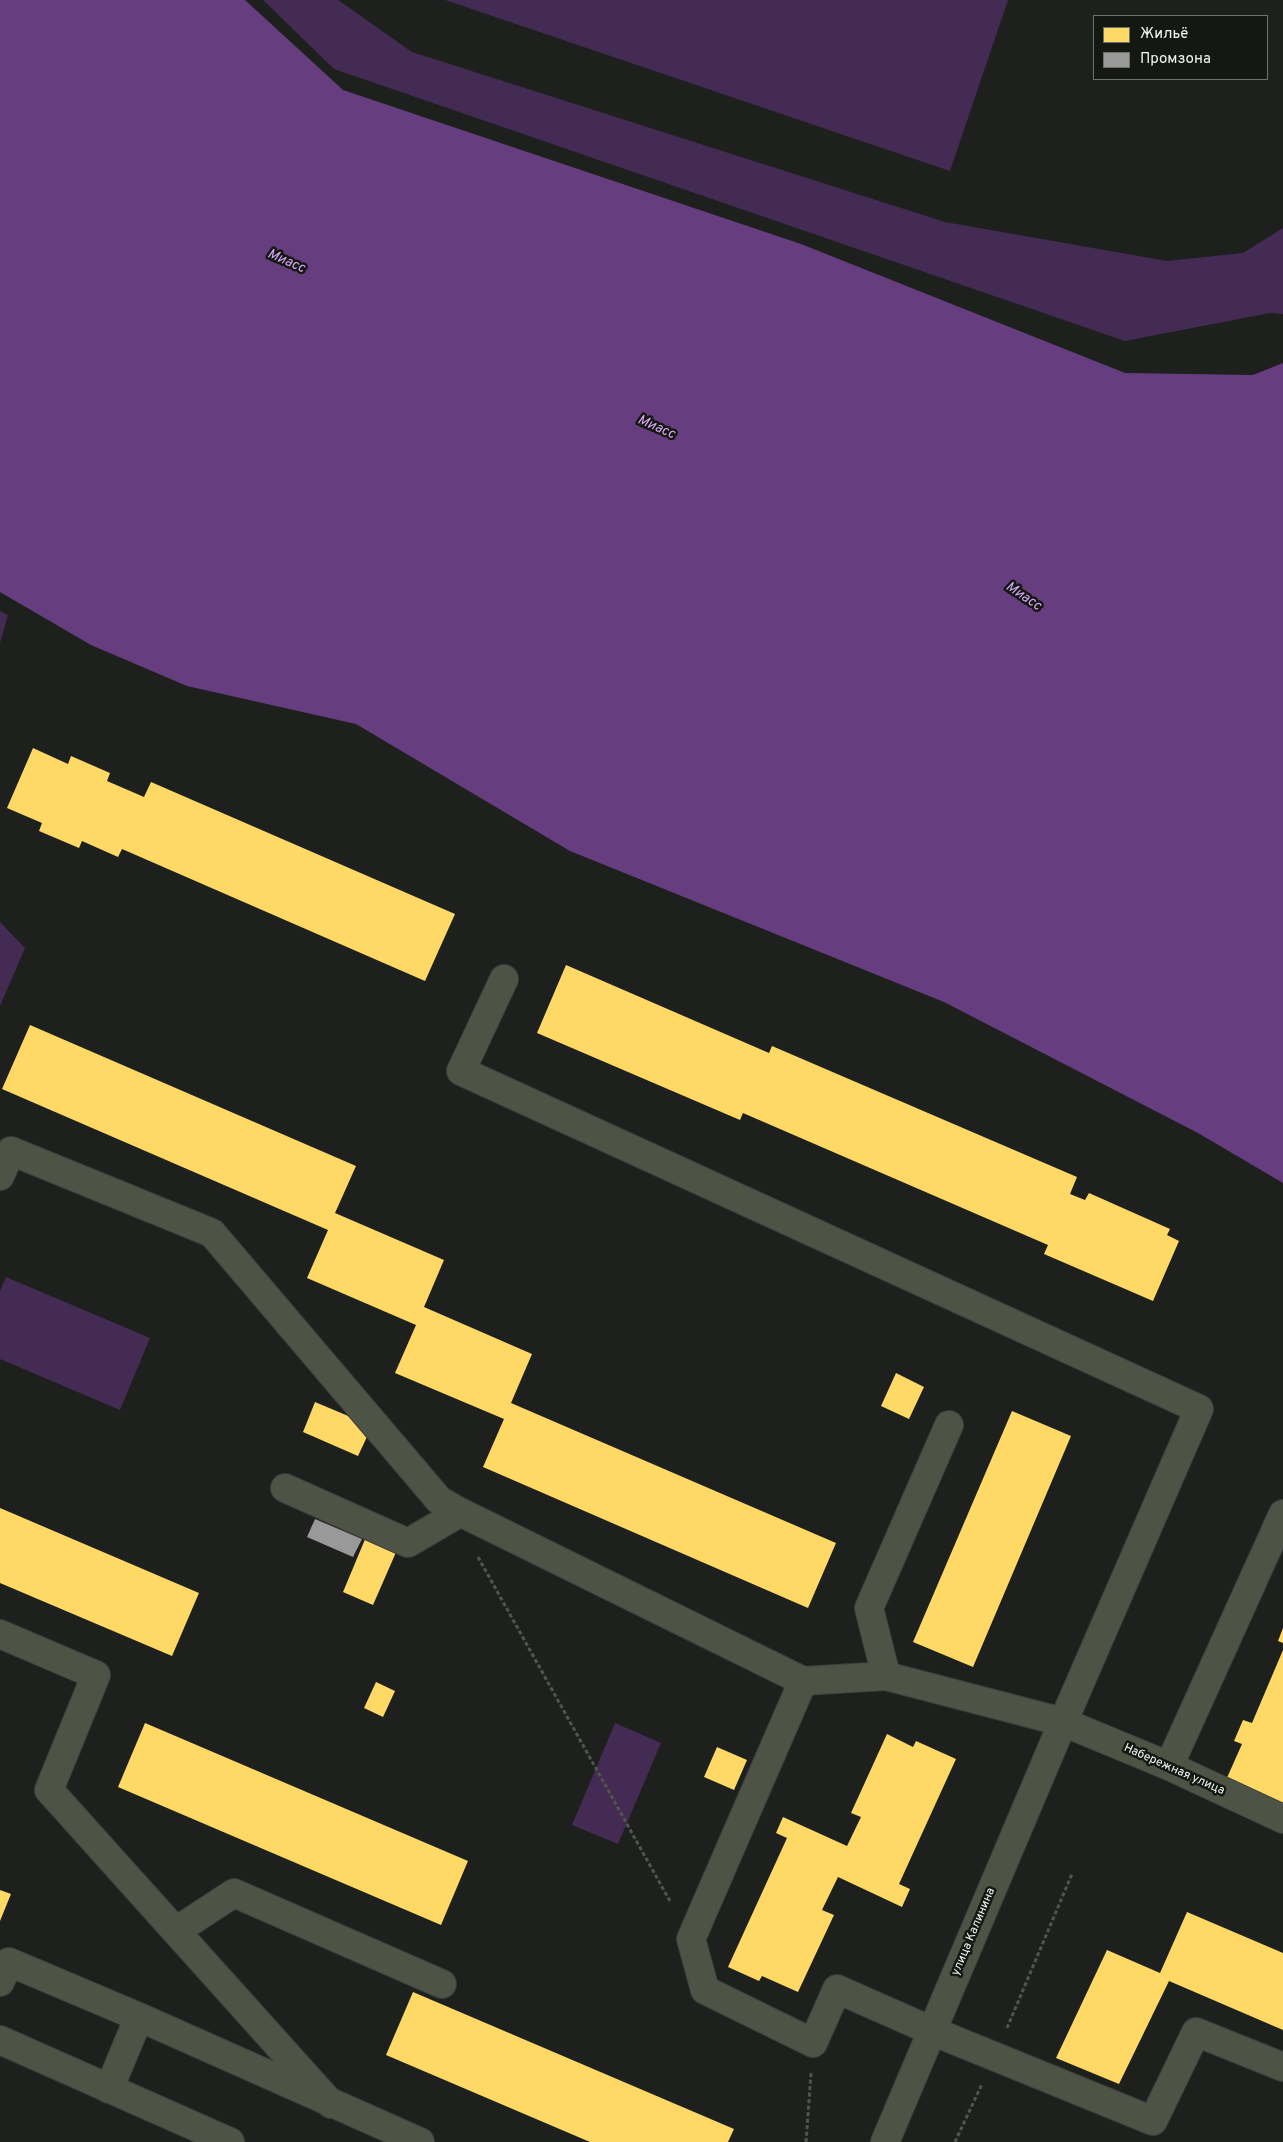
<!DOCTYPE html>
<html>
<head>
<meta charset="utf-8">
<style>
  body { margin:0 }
  #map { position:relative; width:1283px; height:2142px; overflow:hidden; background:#1e201d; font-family:Overpass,sans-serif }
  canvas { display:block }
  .legend { position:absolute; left:1093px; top:15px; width:175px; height:65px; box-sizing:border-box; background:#151812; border:1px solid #6d706b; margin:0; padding:6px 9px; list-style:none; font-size:15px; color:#f2f5f1 }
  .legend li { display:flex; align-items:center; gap:10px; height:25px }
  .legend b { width:25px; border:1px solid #6d706b }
</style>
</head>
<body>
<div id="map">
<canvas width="1283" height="2142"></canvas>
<ul class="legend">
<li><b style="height:14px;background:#ffd966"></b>Жильё</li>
<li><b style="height:14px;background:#999"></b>Промзона</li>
</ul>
</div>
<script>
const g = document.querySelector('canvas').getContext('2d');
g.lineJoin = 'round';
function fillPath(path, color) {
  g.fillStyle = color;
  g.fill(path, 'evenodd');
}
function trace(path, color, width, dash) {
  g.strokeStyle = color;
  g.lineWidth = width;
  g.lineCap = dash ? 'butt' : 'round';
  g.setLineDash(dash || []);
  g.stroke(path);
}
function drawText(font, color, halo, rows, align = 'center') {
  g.font = font + ' Overpass,sans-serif';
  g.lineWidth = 5;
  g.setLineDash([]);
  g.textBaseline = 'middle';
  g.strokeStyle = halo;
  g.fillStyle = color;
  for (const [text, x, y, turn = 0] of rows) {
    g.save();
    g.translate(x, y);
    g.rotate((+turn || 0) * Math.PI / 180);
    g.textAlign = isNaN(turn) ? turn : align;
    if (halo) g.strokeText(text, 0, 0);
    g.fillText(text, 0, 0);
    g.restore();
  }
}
fillPath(new Path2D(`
  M263 0H338L412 52 945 222 1167 261 1243 253 1283 228V314L1270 313 1125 341 334 69Z
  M445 0H1008L950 171Z
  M0 611 8 615 0 643Z
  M0 922 25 948 0 1006Z
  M6 1277 150 1338 120 1410 0 1359V1291Z
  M615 1723 661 1743 618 1844 572 1825Z`), '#432b53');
fillPath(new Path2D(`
  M0 0H245L343 90 801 244 1125 373 1253 375 1283 363V1183L1198 1133 944 1002 570 851 356 724 187 686 91 645 0 592Z`), '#663e80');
fillPath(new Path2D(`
  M33 748 68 764 71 756 110 773 107 781 144 797 151 782 455 914 425 981 122 849 118 857 82 841 79 848 39 831 42 823 7 808Z
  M566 965 769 1053 772 1046 1077 1177 1070 1194 1085 1200 1089 1193 1170 1229 1167 1235 1179 1241 1153 1301 1044 1254 1048 1245 743 1113 740 1120 537 1033Z
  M30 1025 356 1166 335 1213 444 1260 424 1307 532 1354 511 1403 836 1543 808 1608 483 1467 504 1419 395 1373 416 1325 307 1278 328 1230 2 1089Z
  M896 1373 924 1387 909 1419 881 1406Z
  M315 1402 372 1426 358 1456 303 1432Z
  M1012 1411 1071 1436 973 1667 913 1642Z
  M0 1508 199 1593 172 1656 0 1583Z
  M366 1537 397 1550 373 1605 343 1592Z
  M1283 1628V1643L1278 1641Z
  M1283 1650V1805L1226 1780 1242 1744 1234 1741 1243 1720 1252 1723Z
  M376 1682 395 1691 383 1717 364 1708Z
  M145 1723 468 1861 441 1925 118 1787Z
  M887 1734 913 1747 916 1741 956 1759 899 1884 910 1889 902 1907 838 1877 822 1910 834 1915 798 1992 762 1976 759 1981 728 1967 787 1838 776 1833 783 1817 847 1846 861 1817 851 1813Z
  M717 1747 747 1760 734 1790 704 1777Z
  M0 1890 11 1894 0 1921Z
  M1187 1912 1283 1953V2030L1169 1981 1119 2084 1056 2058 1107 1950 1160 1973Z
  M413 1992 734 2129 728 2142H590L386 2055Z`), '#ffd966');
fillPath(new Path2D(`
  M315 1519 362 1539 353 1557 307 1537Z`), '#999');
const minor = new Path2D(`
  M504 979 461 1071 1199 1409 1063 1722 885 2142
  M0 1176 11 1151 212 1233 439 1500 458 1511 803 1681 886 1676 1063 1722 1169 1766 1283 1819
  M285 1488 408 1543 454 1516 458 1511
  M0 1634 96 1675 49 1790 331 2104
  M886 1676 869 1608 949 1425
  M803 1681 691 1939 705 1990 813 2043 837 1989 932 2031 1153 2121 1196 2032 1283 2067
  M1169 1766 1283 1514
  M176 1931 234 1893 442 1984
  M0 1982 9 1962 139 2017
  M0 2040 230 2142
  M109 2089 139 2017 420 2142`);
trace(minor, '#3c3d3c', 30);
trace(new Path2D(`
  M478 1557 671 1903
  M1007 2028 1072 1874
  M806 2142 811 2073
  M955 2142 982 2084`), '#50564c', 3, [4, 2.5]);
trace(minor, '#4d5446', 28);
drawText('12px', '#f2f5f1', '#151812', [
  ["Набережная улица",1174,1770,24],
  ["улица Калинина",974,1932,-67]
]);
drawText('italic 14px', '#d8a9fa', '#151812', [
  ["Миасс",286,262,24],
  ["Миасс",656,428,24],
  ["Миасс",1023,597,34]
]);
</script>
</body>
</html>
